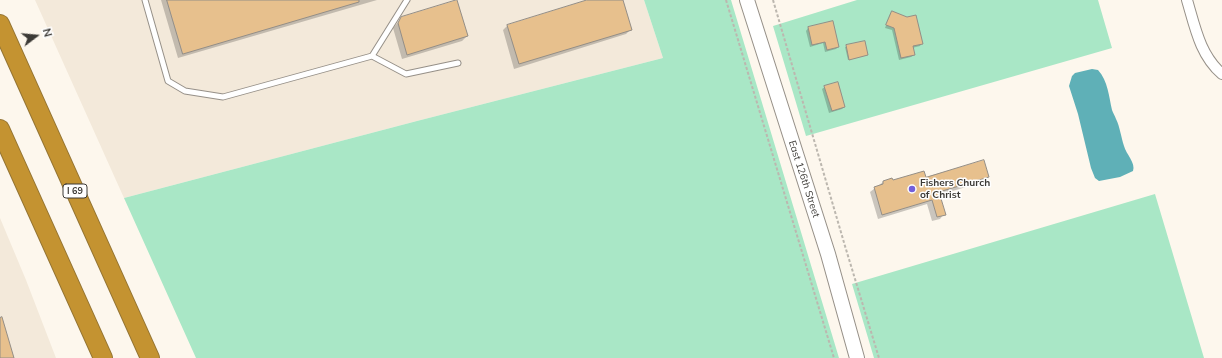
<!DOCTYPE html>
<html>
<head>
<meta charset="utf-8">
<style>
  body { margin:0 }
  #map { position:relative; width:1222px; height:358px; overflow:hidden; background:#fdf7ed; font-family:Mulish,sans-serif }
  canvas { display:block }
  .north { position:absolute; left:16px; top:16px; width:40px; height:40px; -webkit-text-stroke:3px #fff; paint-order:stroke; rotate:74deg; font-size:11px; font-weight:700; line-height:16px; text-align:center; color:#3c3a36 }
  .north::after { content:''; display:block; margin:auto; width:14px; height:18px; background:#3c3a36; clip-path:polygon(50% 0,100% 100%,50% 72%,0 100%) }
</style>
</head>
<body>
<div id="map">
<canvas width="1222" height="358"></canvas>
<div class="north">N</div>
</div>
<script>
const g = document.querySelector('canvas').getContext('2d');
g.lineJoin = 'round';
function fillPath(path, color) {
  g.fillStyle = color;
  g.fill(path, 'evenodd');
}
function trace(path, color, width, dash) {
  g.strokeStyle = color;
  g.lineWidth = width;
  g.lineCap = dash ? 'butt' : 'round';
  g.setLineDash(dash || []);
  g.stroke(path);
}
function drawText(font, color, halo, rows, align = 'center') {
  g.font = font + ' Mulish,sans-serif';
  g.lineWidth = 3;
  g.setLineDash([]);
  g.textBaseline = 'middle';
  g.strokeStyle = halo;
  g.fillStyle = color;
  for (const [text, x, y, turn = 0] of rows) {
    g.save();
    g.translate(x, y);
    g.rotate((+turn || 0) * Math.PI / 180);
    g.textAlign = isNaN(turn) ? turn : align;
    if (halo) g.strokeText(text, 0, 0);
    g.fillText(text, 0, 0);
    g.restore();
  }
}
fillPath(new Path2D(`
  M35 0H644L663 58 417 121 124 198Z
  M0 218 26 280 56 358H0Z`), '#f3e9da');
fillPath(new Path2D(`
  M644 0H731L839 358H196L124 198 417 121 663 58Z
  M857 0H1098L1112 48 806 136 773 26Z
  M1155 194 1204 358H874L852 284Z`), '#a9e7c6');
fillPath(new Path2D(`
  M1092 69 1098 70C1108 81 1109 97 1112 110 1113 113 1115 116 1116 119 1120 127 1121 137 1124 146 1126 154 1136 163 1133 171L1120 177 1099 181 1095 178 1091 168 1078 114 1069 86 1072 76 1075 73Z`), '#5fb0b7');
fillPath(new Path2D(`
  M161 0H377L178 58Z
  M590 0H622L631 29 626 34 514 69 503 30 508 25Z
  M892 12 922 43 920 46 912 48 914 55 911 57 899 60 892 30 885 28 890 15Z
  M402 18 467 36 462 41 402 59 393 28Z
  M832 22 838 47 836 49 825 52 823 43 810 47 806 31 808 28Z
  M865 42 867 55 848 60 845 47Z
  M825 87 844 107 842 109 829 113 822 89Z
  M988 177 983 182 939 195 944 214 940 219 932 221 927 204 878 219 870 192 883 182 925 178Z`), '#0003');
const building = new Path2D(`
  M167 0H359V2L183 54Z
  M457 0 468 36 407 55 398 23 401 17Z
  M587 0H623L632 30 519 64 507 25Z
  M892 11 907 17 916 15 923 44 913 46 915 55 901 58 894 28 886 25Z
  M833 21 839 47 827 50 825 42 812 45 808 27Z
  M865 41 868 55 849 60 846 45Z
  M838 82 845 107 832 111 824 86Z
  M984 160 989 177 939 192 946 215 937 217 932 200 882 215 874 187 883 184V181L892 178 893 180 924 171 926 177Z
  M2 317 14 358H0V318Z`);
fillPath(building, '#e7c08d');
trace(building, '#948e86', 1);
const lane = new Path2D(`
  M145 0 168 81 185 91 223 97 372 56 407 0
  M372 56 406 74 458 63`);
const street = new Path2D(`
  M1187 0C1195 27 1200 55 1222 74`);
const secondary = new Path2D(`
  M747 0 828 254 857 358`);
const highway = new Path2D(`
  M0 24 150 358
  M0 129 103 358`);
trace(lane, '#969088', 7);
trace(street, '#969088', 12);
trace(secondary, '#969088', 16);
trace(highway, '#947433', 20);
trace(new Path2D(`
  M726 0 834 358
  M773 0 845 246 879 358`), '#bcb7af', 2, [3, 2]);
trace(lane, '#fff', 5);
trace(street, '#fff', 10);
trace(secondary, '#fff', 14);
trace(highway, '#c49331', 18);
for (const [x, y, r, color] of [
  [912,189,4,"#745fda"]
]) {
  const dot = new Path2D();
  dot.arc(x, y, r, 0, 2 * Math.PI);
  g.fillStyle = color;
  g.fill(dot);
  trace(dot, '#fff', 1.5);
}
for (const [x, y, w] of [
  [75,191,24]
]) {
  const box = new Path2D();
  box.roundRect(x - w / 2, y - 7, w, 14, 3);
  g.fillStyle = '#fff';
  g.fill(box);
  trace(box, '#3c3a36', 1);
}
drawText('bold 9px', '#3c3a36', null, [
  ["I 69",75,191]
]);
drawText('10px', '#3c3a36', '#fff', [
  ["East 126th Street",804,179,72]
]);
drawText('bold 10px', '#3c3a36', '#fff', [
  ["Fishers Church",920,183],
  ["of Christ",920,195]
], 'left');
</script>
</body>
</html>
